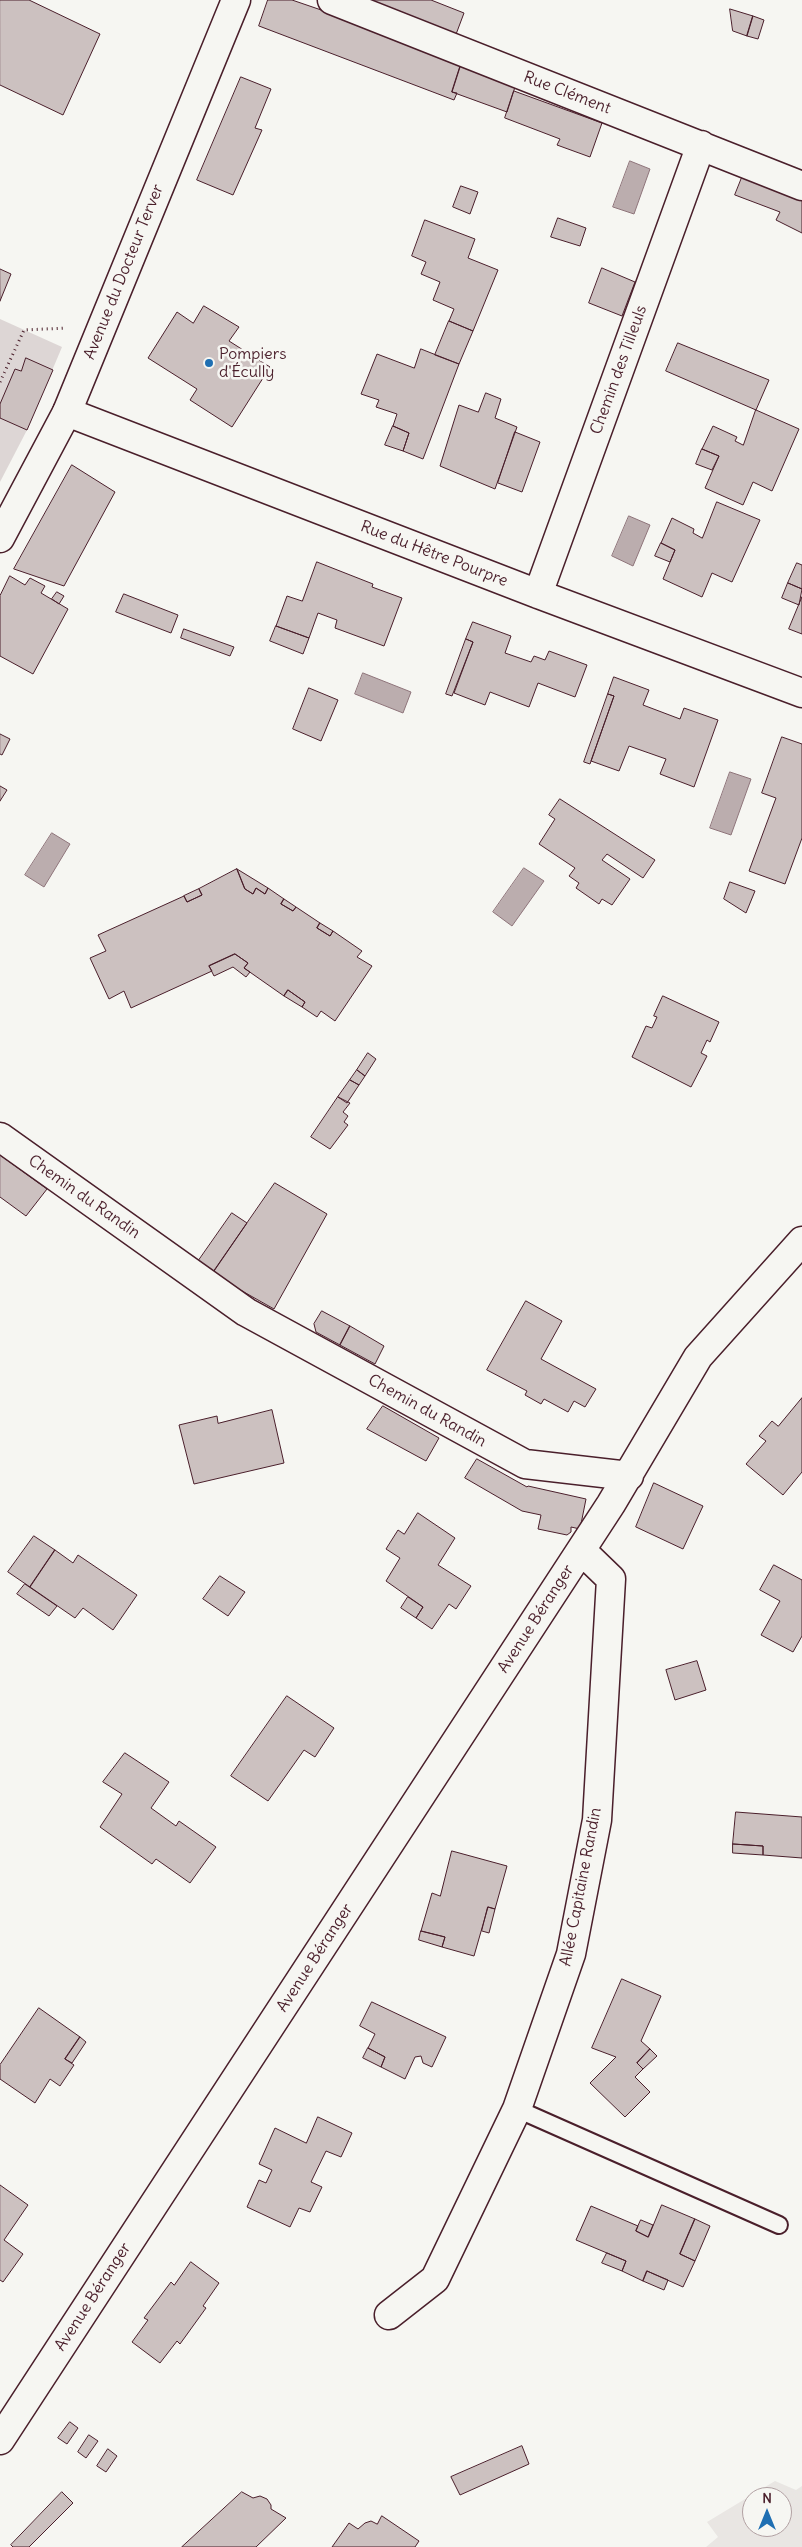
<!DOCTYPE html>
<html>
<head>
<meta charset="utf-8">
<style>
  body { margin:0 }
  #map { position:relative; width:802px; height:2547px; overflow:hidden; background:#f6f6f2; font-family:Delius,sans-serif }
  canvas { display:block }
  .north { position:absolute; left:742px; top:2487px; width:50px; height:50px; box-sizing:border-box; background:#f6f6f2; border:1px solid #b1a0a2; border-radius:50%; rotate:0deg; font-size:14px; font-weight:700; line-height:20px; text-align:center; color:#4a1f2b }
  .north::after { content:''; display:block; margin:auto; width:18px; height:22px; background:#1f6fb2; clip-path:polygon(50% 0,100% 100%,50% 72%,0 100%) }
</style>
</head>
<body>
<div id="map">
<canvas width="802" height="2547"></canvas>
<div class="north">N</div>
</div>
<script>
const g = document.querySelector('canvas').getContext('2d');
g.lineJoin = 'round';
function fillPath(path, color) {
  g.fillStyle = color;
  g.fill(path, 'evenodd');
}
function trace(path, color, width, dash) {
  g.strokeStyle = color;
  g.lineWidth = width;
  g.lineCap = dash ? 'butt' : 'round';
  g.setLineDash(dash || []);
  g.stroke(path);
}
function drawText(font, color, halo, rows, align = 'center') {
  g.font = font + ' Delius,sans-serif';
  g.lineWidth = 5;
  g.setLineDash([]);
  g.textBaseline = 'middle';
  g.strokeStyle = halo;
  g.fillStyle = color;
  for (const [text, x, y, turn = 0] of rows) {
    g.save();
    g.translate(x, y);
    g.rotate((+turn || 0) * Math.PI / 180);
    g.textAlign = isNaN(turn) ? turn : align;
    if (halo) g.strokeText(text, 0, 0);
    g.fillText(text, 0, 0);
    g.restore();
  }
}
fillPath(new Path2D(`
  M775 2481 796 2490 802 2486V2547H706L718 2537 707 2522ZM752 2497H782V2527H752Z`), '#e9e6e3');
fillPath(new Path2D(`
  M0 319 62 347 27 430 0 482Z`), '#ddd6d5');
const water = new Path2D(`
  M630 161 650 169 634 214 613 207Z
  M629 516 650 525 633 566 612 556Z
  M363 673 411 692 403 713 355 694Z
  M730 772 751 779 731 835 710 828Z
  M52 833 70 844 44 887 25 875Z
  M524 868 544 881 512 926 493 912Z`);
fillPath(water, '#bbadae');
trace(water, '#8e747a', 1);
const building = new Path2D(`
  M0 0H29L100 34 63 115 0 85Z
  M268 0H292L368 26 461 64 452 92 457 93 454 100 259 26Z
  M362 0H431L464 13 455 37Z
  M730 9 753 16 747 36 733 31Z
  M753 16 764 20 758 39 747 36Z
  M461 64 515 87 507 112 452 92Z
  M241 77 271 89 255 128 262 130 233 195 197 180Z
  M514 91 602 123 590 157 557 145 560 139 505 118Z
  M743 175 802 197V233L776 220 780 212 735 195Z
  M461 186 478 192 470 214 453 207Z
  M558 218 586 228 580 246 551 237Z
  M425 220 475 239 468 258 498 270 473 331 449 321 454 309 433 300 440 282 421 274 426 262 412 256Z
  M602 268 635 282 622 316 589 303Z
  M0 269 11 274 0 301Z
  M204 306 239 327 229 341 270 367 232 427 190 400 197 389 148 358 177 312 193 323Z
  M449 321 473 331 459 364 435 355Z
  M678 343 769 380 756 410 666 371Z
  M421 349 459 364 423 459 403 451 409 433 393 426 397 414 376 407 379 400 361 394 377 354 414 368Z
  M26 358 53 370 27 430 0 418V404L15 369 21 371Z
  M486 393 501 399 495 418 517 427 495 489 440 466 459 405 478 412Z
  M756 410 799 429 772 491 753 482 743 505 705 488 719 456 702 449 713 426 737 437 735 441 743 445Z
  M393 426 409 433 403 451 385 445Z
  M515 432 540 442 522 492 498 483Z
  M702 449 719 456 712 470 696 464Z
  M72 465 115 492 64 586 14 569Z
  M717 502 760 520 732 582 712 573 702 597 663 579 675 550 661 543 672 518 694 529 693 533 702 538Z
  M661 543 675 550 670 562 655 556Z
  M317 562 373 584 372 587 402 598 384 646 335 628 337 620 318 613 309 638 276 626 287 596 302 601Z
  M797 563 802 565V589L788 583Z
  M10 576 25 585 30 578 45 586 41 593 68 609 33 674 0 656V596Z
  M788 583 802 589 799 605 782 598Z
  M57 592 64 596 59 604 52 599Z
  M124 594 178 615 171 633 116 612Z
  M802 597V634L789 629Z
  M473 622 511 636 505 653 531 662 534 656 545 660 549 651 587 665 575 697 538 683 529 707 490 692 485 705 454 693 473 642 466 639Z
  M276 626 309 638 303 654 270 641Z
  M184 629 234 647 230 656 181 638Z
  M466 639 473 642 452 696 446 694Z
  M614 677 649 690 643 705 680 719 684 708 718 720 694 787 660 774 666 759 629 746 619 771 591 761 614 696 608 694Z
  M309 688 338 700 321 741 293 729Z
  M608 694 614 696 590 764 584 762Z
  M0 734 10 739 2 755 0 754Z
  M782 737 802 744V838L785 884 749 871 776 798 762 793Z
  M0 786 7 790 0 801Z
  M560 799 655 860 643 878 607 854 602 860 630 879 612 905 602 899 599 904 576 888 579 883 569 876 575 868 539 844 555 819 549 815Z
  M237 869 245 889 253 894 256 888 265 894 268 888 284 899 281 904 293 911 296 907 320 923 317 928 330 936 333 931 362 951 357 957 372 966 335 1021 321 1011 317 1017 302 1007 305 1002 288 990 284 996 244 968 248 963 235 954 209 966 212 971 131 1008 124 991 109 999 90 958 106 951 98 935 184 896 187 902 202 895 199 889Z
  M237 869 268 888 265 894 256 888 253 894 245 889Z
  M730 882 755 891 746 913 724 899Z
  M199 889 202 895 187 902 184 896Z
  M284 899 296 907 293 911 281 904Z
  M320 923 333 931 330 936 317 928Z
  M235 954 248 963 244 968 250 972 246 977 233 967 214 976 209 966Z
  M288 990 305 1002 302 1007 284 996Z
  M663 996 719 1022 710 1042 707 1040 701 1053 707 1056 691 1087 632 1057 646 1026 652 1028 657 1017 654 1016Z
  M368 1053 376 1059 365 1076 357 1070Z
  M357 1070 365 1076 359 1085 350 1080Z
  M350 1080 359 1085 347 1103 338 1097Z
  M338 1097 350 1103 343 1112 348 1116 344 1122 348 1125 330 1149 311 1137Z
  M0 1155 47 1189 26 1216 0 1197Z
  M275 1183 327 1214 274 1309 212 1274Z
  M232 1213 247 1223 212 1274 197 1263Z
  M526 1301 562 1321 541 1359 596 1389 585 1407 574 1401 568 1412 544 1399 541 1404 525 1395 527 1391 487 1370Z
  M322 1311 350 1326 340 1345 316 1332 314 1324Z
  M350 1326 384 1346 375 1364 340 1345Z
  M802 1398V1472L783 1495 746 1464 766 1441 759 1436 772 1421 778 1426Z
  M383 1406 439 1438 426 1461 367 1429Z
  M272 1410 284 1463 194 1484 179 1425 217 1416 218 1423Z
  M477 1459 527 1487 528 1486 586 1499 580 1529 571 1527V1532L567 1535 538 1529 541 1515 522 1511 465 1478Z
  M654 1483 703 1506 683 1549 636 1527Z
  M418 1513 455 1538 438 1565 471 1586 456 1609 449 1604 432 1629 416 1618 423 1607 386 1581 400 1558 386 1549 398 1530 404 1534Z
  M34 1536 55 1550 30 1587 8 1572Z
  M55 1550 73 1563 78 1555 137 1595 113 1630 83 1608 75 1618 30 1587Z
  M774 1565 802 1580V1636L793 1652 761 1635 780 1601 760 1590Z
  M220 1576 245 1592 228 1616 203 1599Z
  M25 1584 57 1606 49 1616 17 1594Z
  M408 1597 423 1607 416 1618 401 1608Z
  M697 1661 706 1690 675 1700 666 1670Z
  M287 1696 334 1728 315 1757 304 1750 268 1801 231 1776Z
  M125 1753 169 1782 151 1808 176 1826 179 1821 216 1847 190 1883 156 1859 152 1864 100 1827 122 1794 103 1782Z
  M736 1812 802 1817V1858L763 1855V1846L733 1844Z
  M733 1844 763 1846V1855L733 1853Z
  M452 1851 507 1866 495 1909 488 1907 474 1956 442 1947 445 1937 421 1931 432 1893 440 1896Z
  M488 1907 495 1909 489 1933 482 1931Z
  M421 1931 445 1937 442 1947 419 1940Z
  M622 1979 661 1996 641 2041 650 2049 637 2063 643 2069 635 2077 650 2092 625 2117 590 2083 616 2057 592 2048Z
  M372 2002 446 2037 432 2067 423 2063 421 2056 415 2057 405 2079 381 2067 385 2057 368 2048 375 2034 360 2026Z
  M39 2008 80 2037 65 2059 74 2065 60 2086 50 2079 35 2103 0 2079V2065Z
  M80 2037 86 2042 72 2063 65 2059Z
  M368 2048 385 2057 381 2067 363 2058Z
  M650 2049 657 2056 643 2069 637 2063Z
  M318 2117 352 2133 341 2157 326 2151 311 2182 322 2187 310 2212 299 2208 290 2227 247 2207 259 2180 266 2183 272 2170 259 2164 275 2128 306 2143Z
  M0 2185 28 2205 4 2240 23 2254 3 2282 0 2280Z
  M662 2205 695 2219 680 2254 695 2261 683 2287 647 2271 643 2281 622 2271 626 2261 576 2240 591 2206 638 2226 636 2231 648 2237Z
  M695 2219 710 2226 695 2261 680 2254Z
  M641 2220 653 2225 648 2237 636 2231Z
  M607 2253 626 2261 622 2271 602 2263Z
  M191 2262 219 2283 203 2306 206 2308 180 2344 177 2341 160 2363 132 2342 148 2320 144 2318 171 2282 174 2285Z
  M647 2271 668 2280 664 2290 643 2281Z
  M70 2422 78 2428 67 2444 58 2438Z
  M89 2435 98 2441 86 2458 78 2452Z
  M522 2446 529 2464 460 2495 451 2477Z
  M108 2449 117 2456 106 2472 97 2466Z
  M62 2492 73 2503 29 2547H13L11 2545Z
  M242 2492 253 2498 260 2496 267 2499 271 2505V2509L286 2518 256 2547H182Z
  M382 2516 419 2541 415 2547H332L349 2523 358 2529 365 2523 371 2521 377 2524Z`);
fillPath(building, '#ccc1c0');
trace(building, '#4a1f2b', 1);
const service = new Path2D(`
  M517 2109 779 2225`);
const minor = new Path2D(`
  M332 0 802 186
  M67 412 538 594 802 693
  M538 594 701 145
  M0 1137 246 1312 525 1464 629 1476
  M389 2315 435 2279 517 2109 571 1954 597 1820 611 1579 581 1550
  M0 2440 611 1504 698 1357 802 1241`);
const primary = new Path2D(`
  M0 538 67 412 236 0`);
trace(service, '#4a1f2b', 20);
trace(minor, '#4a1f2b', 31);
trace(primary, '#4a1f2b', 31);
trace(new Path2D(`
  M0 382 24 330 66 328`), '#4a1f2b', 3, [1, 4]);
trace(service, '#f6f6f2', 16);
trace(minor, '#f6f6f2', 28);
trace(primary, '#f6f6f2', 28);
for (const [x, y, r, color] of [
  [209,363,5,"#1f6fb2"]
]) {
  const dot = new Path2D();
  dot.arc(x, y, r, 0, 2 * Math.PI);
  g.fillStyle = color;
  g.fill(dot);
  trace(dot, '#f6f6f2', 2);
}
drawText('16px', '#4a1f2b', '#f6f6f2', [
  ["Rue Clément",567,93,21],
  ["Avenue du Docteur Terver",124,272,-68],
  ["Chemin des Tilleuls",619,370,-70],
  ["Rue du Hêtre Pourpre",434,554,21],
  ["Chemin du Randin",84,1197,35],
  ["Chemin du Randin",427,1411,29],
  ["Avenue Béranger",536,1619,-57],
  ["Allée Capitaine Randin",581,1887,-79],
  ["Avenue Béranger",315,1958,-57],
  ["Avenue Béranger",93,2297,-57]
]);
drawText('16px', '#4a1f2b', '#f6f6f2', [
  ["Pompiers",219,354],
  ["d'Écully",219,372]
], 'left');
</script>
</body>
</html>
